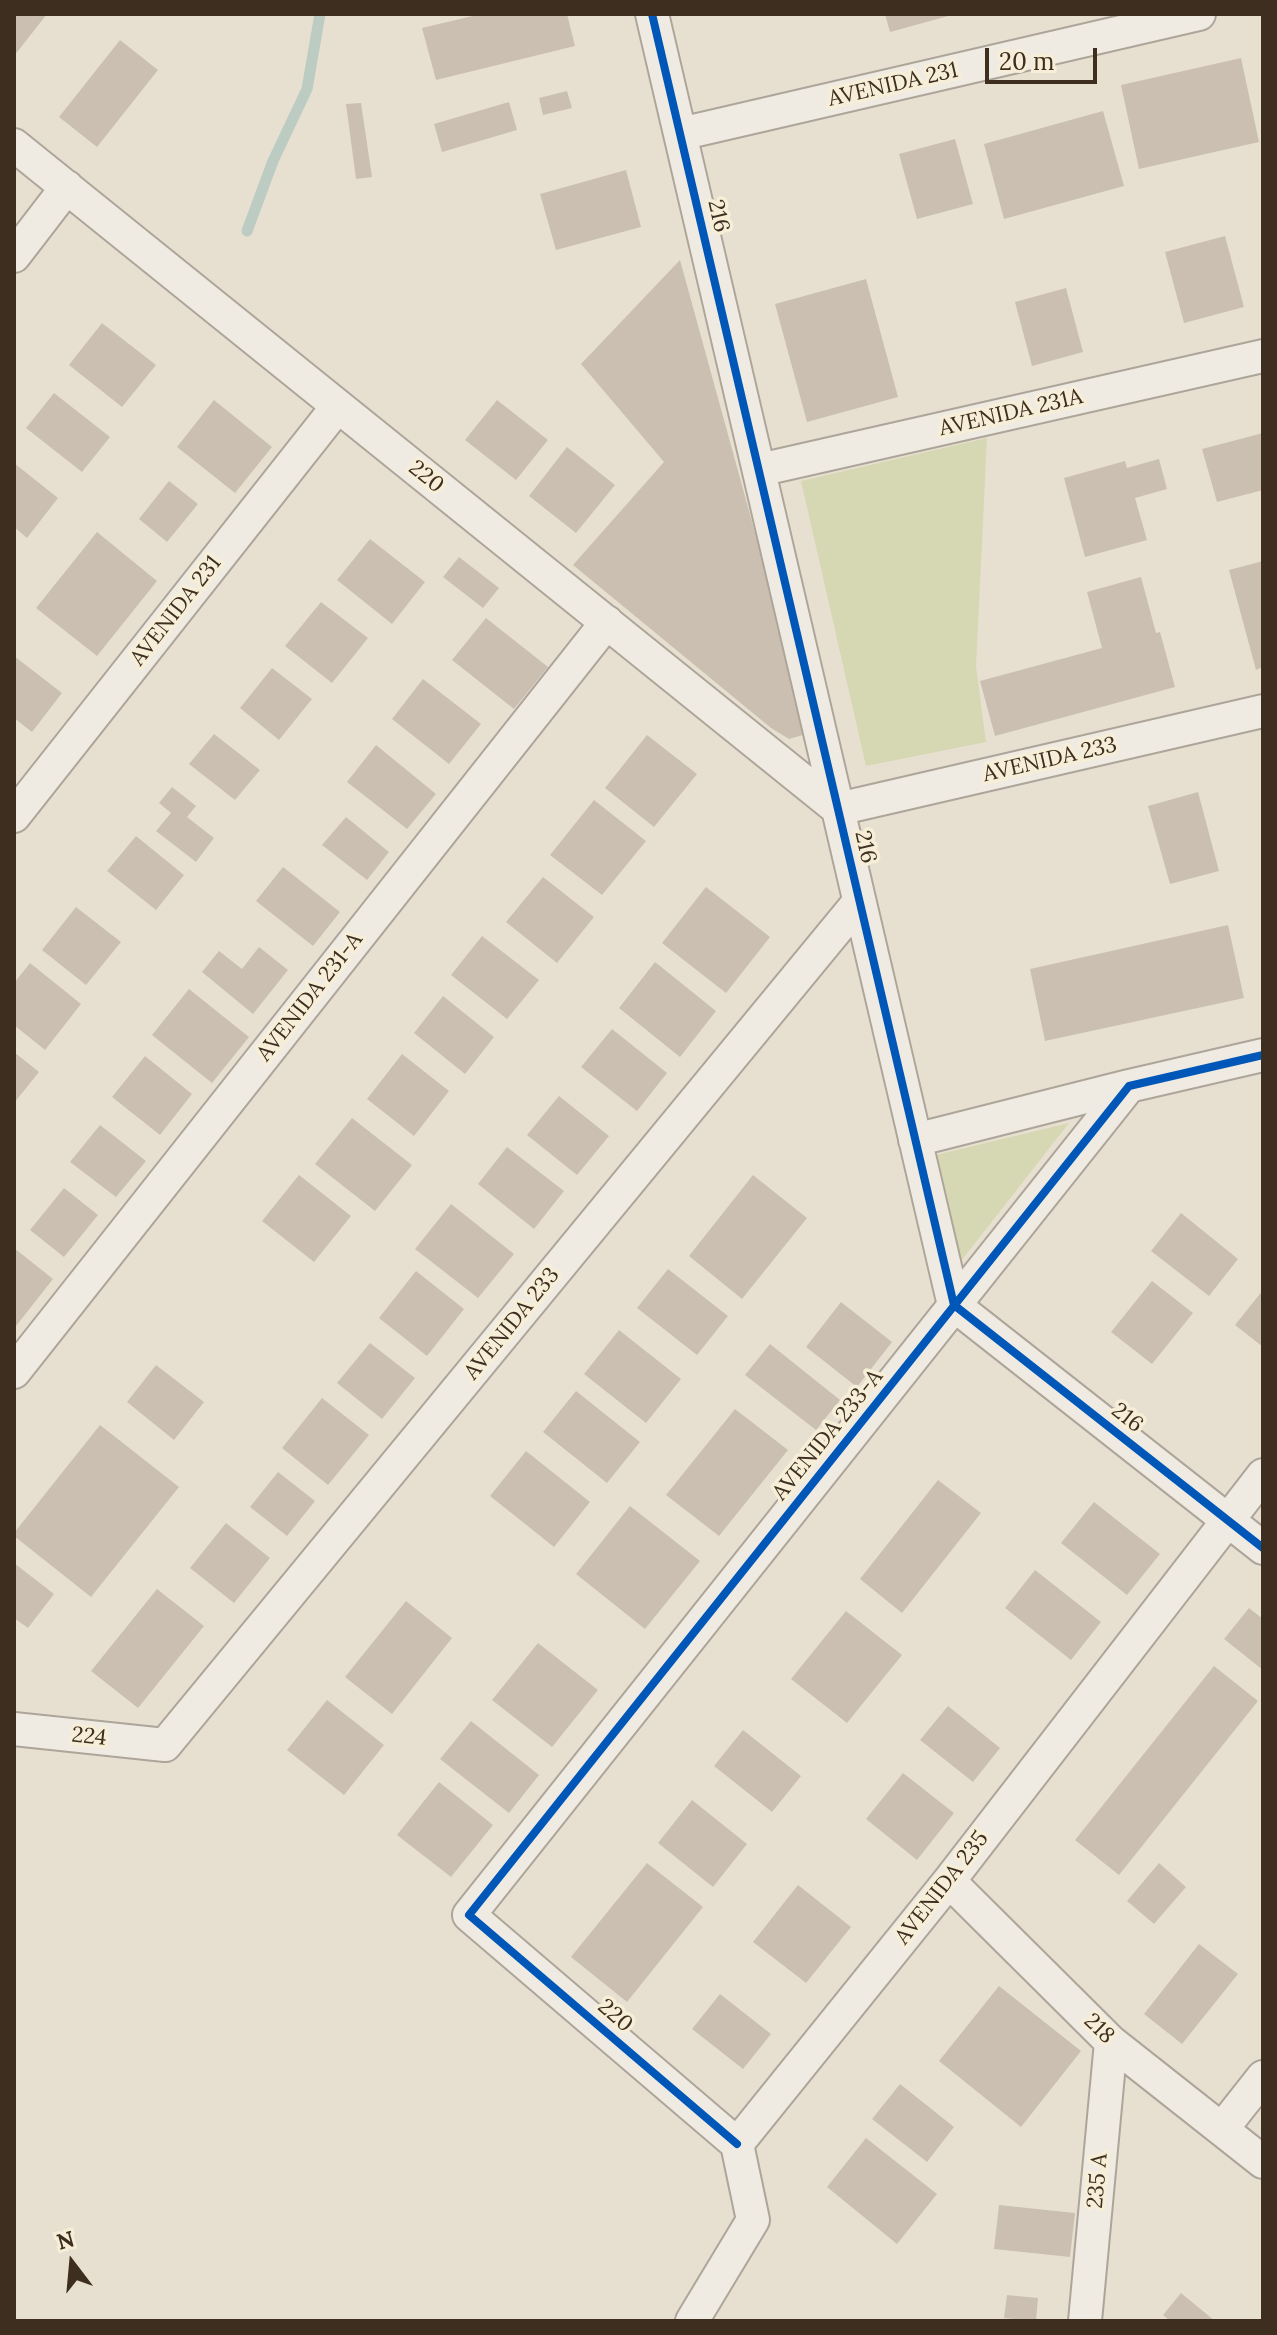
<!DOCTYPE html>
<html>
<head>
<meta charset="utf-8">
<style>
  body { margin:0 }
  #map { position:relative; width:1277px; height:2335px; overflow:hidden; background:#e7e0d1; font-family:Lora,serif }
  canvas { display:block }
  .frame { position:absolute; inset:0; border:16px solid #3d2e20; pointer-events:none }
  .north { position:absolute; left:32px; top:2223px; width:80px; height:80px; -webkit-text-stroke:6px #f7eed8; paint-order:stroke; rotate:344deg; font-size:22px; font-weight:700; line-height:32px; text-align:center; color:#3d2e20 }
  .north::after { content:''; display:block; margin:auto; width:28px; height:36px; background:#3d2e20; clip-path:polygon(50% 0,100% 100%,50% 72%,0 100%) }
  .scale { position:absolute; left:985px; top:48px; width:112px; height:36px; box-sizing:border-box; border:4px solid #3d2e20; border-top:0; padding-left:10px; font-size:24px; line-height:28px; white-space:nowrap; color:#3d2e20; -webkit-text-stroke:6px #f7eed8; paint-order:stroke }
</style>
</head>
<body>
<div id="map">
<canvas width="1277" height="2335"></canvas>
<div class="frame"></div>
<div class="north">N</div>
<div class="scale">20 m</div>
</div>
<script>
const g = document.querySelector('canvas').getContext('2d');
g.lineJoin = 'round';
function fillPath(path, color) {
  g.fillStyle = color;
  g.fill(path, 'evenodd');
}
function trace(path, color, width, dash) {
  g.strokeStyle = color;
  g.lineWidth = width;
  g.lineCap = dash ? 'butt' : 'round';
  g.setLineDash(dash || []);
  g.stroke(path);
}
function drawText(font, color, halo, rows, align = 'center') {
  g.font = font + ' Lora,serif';
  g.lineWidth = 7;
  g.setLineDash([]);
  g.textBaseline = 'middle';
  g.strokeStyle = halo;
  g.fillStyle = color;
  for (const [text, x, y, turn = 0] of rows) {
    g.save();
    g.translate(x, y);
    g.rotate((+turn || 0) * Math.PI / 180);
    g.textAlign = isNaN(turn) ? turn : align;
    if (halo) g.strokeText(text, 0, 0);
    g.fillText(text, 0, 0);
    g.restore();
  }
}
fillPath(new Path2D(`
  M987 438 976 667 986 742 866 766 801 481Z
  M1069 1123 961 1261 936 1155Z`), '#d6d7b3');
trace(new Path2D(`
  M247 231 273 161 307 89 320 14`), '#bcccc2', 11);
fillPath(new Path2D(`
  M14 14H47L14 56Z
  M481 14H567L575 46 436 80 422 28Z
  M885 14H952V15L890 32Z
  M120 40 158 70 97 147 59 117Z
  M1241 58 1259 142 1139 169 1121 85Z
  M567 91 572 108 543 115 539 98Z
  M509 102 517 130 442 152 434 124Z
  M361 103 372 177 356 179 346 104Z
  M1103 111 1124 186 1004 219 984 144Z
  M955 139 973 204 917 219 899 154Z
  M626 170 641 227 556 250 540 194Z
  M1225 236 1244 307 1184 323 1165 252Z
  M680 260 806 718 803 735 789 739 771 728 573 565 664 462 581 364Z
  M866 279 898 397 807 422 775 304Z
  M1066 288 1083 352 1032 366 1015 302Z
  M102 323 156 365 122 407 69 365Z
  M54 393 110 437 82 472 26 428Z
  M214 400 272 447 235 493 177 447Z
  M497 400 548 440 516 480 465 440Z
  M1263 433V490L1217 502 1202 449Z
  M567 447 615 485 576 533 529 496Z
  M1159 459 1167 489 1135 498 1147 540 1085 557 1064 478 1125 461 1127 468Z
  M14 463 58 498 27 538 14 527Z
  M169 481 198 504 167 542 139 519Z
  M97 532 157 581 97 656 36 608Z
  M370 539 425 582 392 624 337 580Z
  M459 557 499 588 483 608 443 577Z
  M1263 561V667L1256 670 1229 570Z
  M1141 577 1156 633 1160 632 1175 687 995 736 980 681 1102 648 1087 592Z
  M321 602 368 638 332 683 285 646Z
  M486 618 548 667 514 709 452 660Z
  M14 656 62 693 32 732 14 718Z
  M272 668 312 699 279 740 240 708Z
  M423 679 481 724 449 764 392 719Z
  M214 734 260 770 235 800 189 764Z
  M647 735 697 774 654 827 605 788Z
  M376 745 436 794 407 829 347 782Z
  M172 787 196 806 187 817 214 838 196 862 156 831 171 813 159 803Z
  M1198 792 1219 871 1170 884 1148 806Z
  M594 800 646 841 602 895 550 855Z
  M346 817 389 852 367 880 322 845Z
  M136 836 184 875 156 910 107 871Z
  M283 867 340 912 313 946 256 901Z
  M543 877 594 917 557 963 506 922Z
  M706 887 770 937 726 993 662 943Z
  M76 907 121 942 86 985 42 950Z
  M1228 925 1244 998 1045 1041 1030 969Z
  M482 936 539 980 507 1019 451 975Z
  M259 947 288 970 253 1014 202 972 219 951 242 969Z
  M655 962 716 1011 680 1057 619 1008Z
  M30 963 81 1004 45 1050 14 1025V983Z
  M189 989 249 1037 212 1083 152 1035Z
  M443 996 494 1037 465 1074 414 1033Z
  M612 1029 667 1073 637 1111 581 1067Z
  M14 1052 39 1072 14 1103Z
  M402 1054 449 1091 414 1136 367 1099Z
  M145 1056 192 1094 160 1135 112 1097Z
  M559 1096 609 1136 577 1175 527 1135Z
  M352 1118 412 1165 375 1211 315 1164Z
  M100 1125 146 1161 116 1197 70 1162Z
  M507 1147 564 1191 534 1229 478 1184Z
  M299 1175 351 1216 314 1262 262 1221Z
  M753 1175 807 1218 742 1299 689 1256Z
  M64 1188 98 1215 64 1257 30 1230Z
  M451 1204 514 1254 478 1298 415 1249Z
  M1181 1213 1238 1259 1209 1296 1151 1251Z
  M14 1248 53 1279 16 1326 14 1324Z
  M668 1269 728 1316 697 1355 637 1308Z
  M416 1271 464 1309 427 1356 379 1318Z
  M1152 1281 1193 1313 1152 1364 1111 1332Z
  M1263 1290V1347L1235 1325Z
  M841 1302 892 1342 857 1387 806 1347Z
  M619 1330 681 1379 646 1423 584 1374Z
  M370 1343 415 1378 382 1419 337 1383Z
  M770 1344 840 1400 816 1430 745 1375Z
  M156 1365 204 1402 174 1440 127 1402Z
  M576 1391 640 1442 607 1483 543 1432Z
  M322 1398 369 1435 328 1485 282 1448Z
  M735 1409 788 1450 719 1536 666 1495Z
  M100 1425 179 1487 91 1597 14 1536V1533Z
  M526 1451 590 1502 554 1547 490 1496Z
  M278 1472 315 1501 287 1536 250 1507Z
  M938 1480 981 1513 902 1613 860 1579Z
  M1094 1502 1160 1554 1127 1595 1061 1543Z
  M630 1506 700 1561 645 1629 576 1574Z
  M226 1523 270 1558 234 1603 190 1568Z
  M14 1563 54 1594 28 1628 14 1618Z
  M1035 1570 1101 1622 1071 1660 1005 1608Z
  M157 1589 204 1626 138 1708 91 1671Z
  M406 1601 452 1638 392 1714 345 1677Z
  M1249 1608 1263 1619V1670L1224 1639Z
  M846 1611 902 1655 847 1723 791 1679Z
  M538 1643 598 1690 552 1747 492 1700Z
  M1214 1666 1258 1701 1119 1875 1075 1840Z
  M327 1700 384 1745 344 1795 287 1750Z
  M948 1706 1000 1748 973 1782 920 1740Z
  M471 1721 539 1775 509 1813 440 1759Z
  M743 1730 801 1776 772 1812 714 1766Z
  M903 1773 954 1813 917 1860 866 1819Z
  M439 1782 493 1825 451 1877 397 1835Z
  M692 1800 747 1844 713 1887 658 1843Z
  M647 1863 703 1907 627 2002 571 1957Z
  M1159 1863 1186 1887 1154 1924 1127 1901Z
  M798 1885 851 1927 806 1983 753 1942Z
  M1199 1944 1238 1974 1182 2044 1144 2014Z
  M999 1986 1081 2051 1021 2127 939 2061Z
  M720 1994 771 2034 743 2069 692 2029Z
  M900 2084 954 2127 927 2162 872 2119Z
  M866 2138 937 2194 897 2244 827 2187Z
  M999 2205 1075 2213 1070 2257 994 2249Z
  M1181 2293 1215 2321H1170L1163 2315Z
  M1007 2295 1038 2298 1036 2321 1004 2318Z`), '#cbbfb2');
const street = new Path2D(`
  M652 14 954 1305 1263 1548
  M680 134 1199 14
  M14 145 838 809 1263 711
  M14 256 67 187
  M759 470 1263 356
  M14 816 338 406
  M915 1140 1129 1086
  M14 1372 607 622
  M14 1729 165 1745 859 902
  M949 1881 1111 2042 1263 2162
  M1222 2129 1263 2077
  M737 2144 469 1915 1129 1086 1263 1055
  M737 2144 949 1881 1263 1475
  M692 2321 753 2220 737 2144
  M1085 2321 1111 2042`);
trace(street, '#ada599', 36);
trace(street, '#efebe3', 32);
trace(new Path2D(`
  M652 14 954 1305 1263 1548
  M737 2144 469 1915 1129 1086 1263 1055`), '#0057b8', 8);
drawText('22px', '#3d2e20', '#f7eed8', [
  ["AVENIDA 231",893,85,-13],
  ["216",718,216,77],
  ["AVENIDA 231A",1011,413,-13],
  ["220",426,477,39],
  ["AVENIDA 231",176,611,-52],
  ["AVENIDA 233",1050,760,-13],
  ["216",865,847,77],
  ["AVENIDA 231-A",310,997,-52],
  ["AVENIDA 233",512,1324,-51],
  ["216",1127,1418,38],
  ["AVENIDA 233-A",828,1435,-51],
  ["224",89,1737,6],
  ["AVENIDA 235",942,1888,-52],
  ["220",615,2016,41],
  ["218",1099,2029,44],
  ["235 A",1098,2181,-85]
]);
</script>
</body>
</html>
